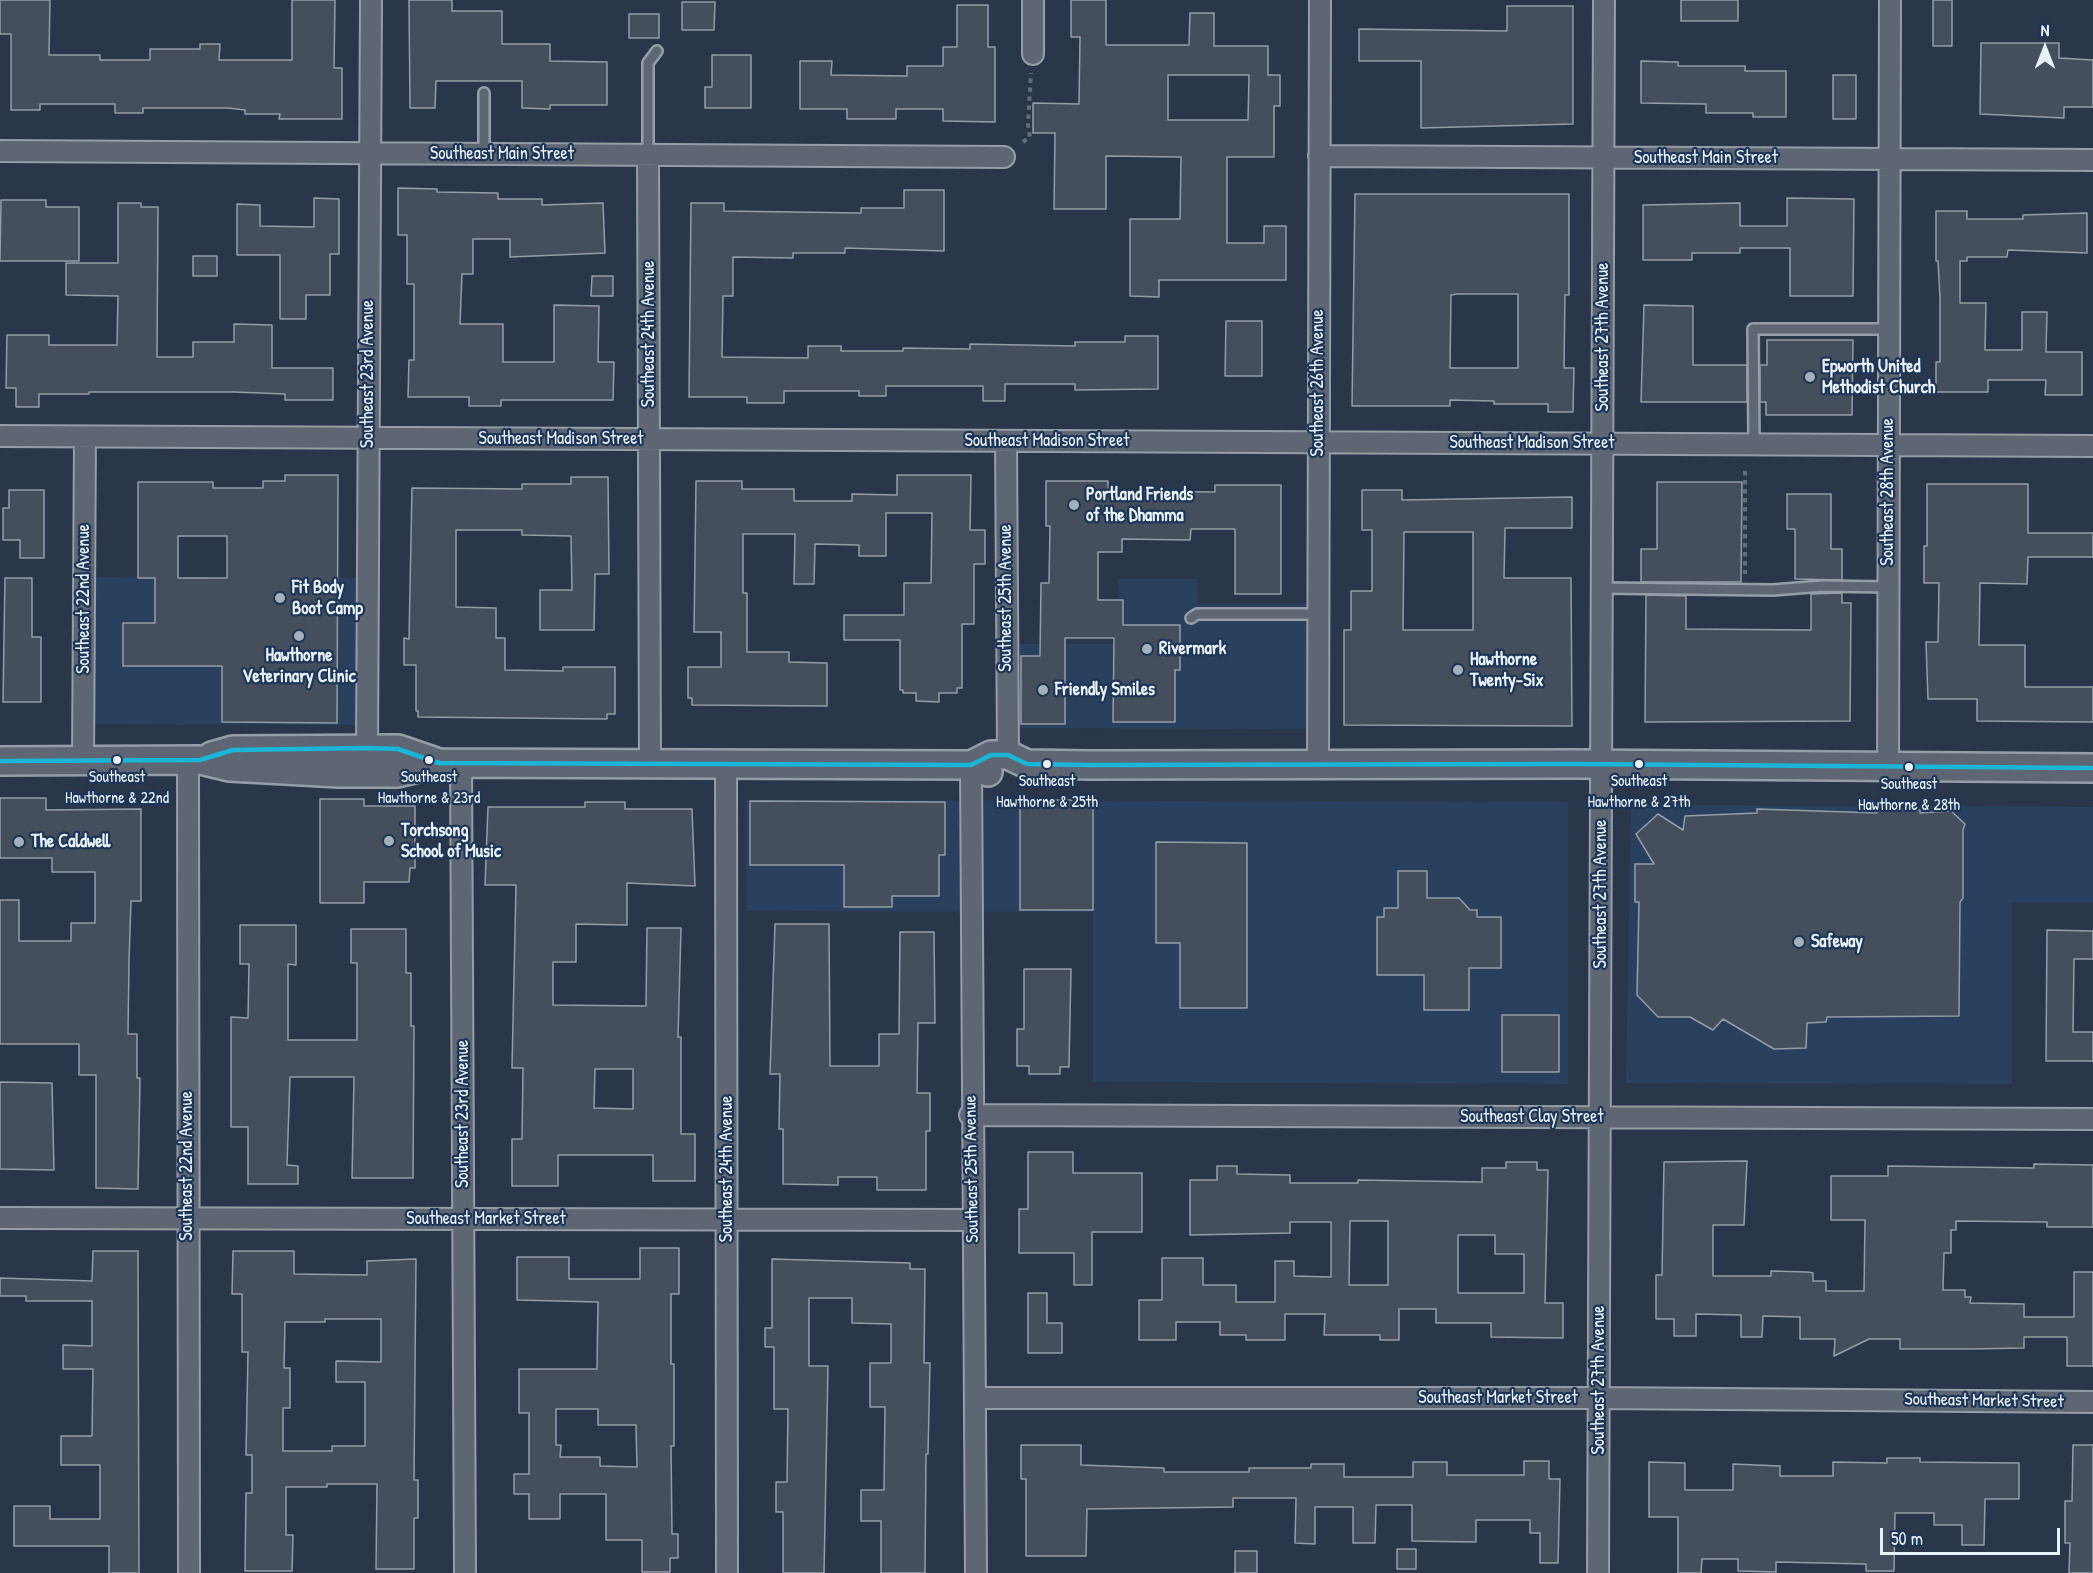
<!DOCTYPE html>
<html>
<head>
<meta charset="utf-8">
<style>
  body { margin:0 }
  #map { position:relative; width:2093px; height:1573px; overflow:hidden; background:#2a374a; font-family:"Patrick Hand",sans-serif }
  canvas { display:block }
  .north { position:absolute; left:2015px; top:18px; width:60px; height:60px; -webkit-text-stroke:4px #1d3557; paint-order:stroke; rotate:0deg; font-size:16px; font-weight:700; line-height:24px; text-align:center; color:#e8f1f8 }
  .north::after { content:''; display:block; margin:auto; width:21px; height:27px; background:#e8f1f8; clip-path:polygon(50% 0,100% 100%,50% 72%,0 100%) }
  .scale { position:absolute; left:1880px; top:1528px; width:180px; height:27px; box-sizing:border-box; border:3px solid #e8f1f8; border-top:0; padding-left:8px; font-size:18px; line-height:21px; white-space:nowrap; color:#e8f1f8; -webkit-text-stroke:4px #1d3557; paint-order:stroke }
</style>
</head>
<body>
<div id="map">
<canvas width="2093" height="1573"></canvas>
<div class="north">N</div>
<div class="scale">50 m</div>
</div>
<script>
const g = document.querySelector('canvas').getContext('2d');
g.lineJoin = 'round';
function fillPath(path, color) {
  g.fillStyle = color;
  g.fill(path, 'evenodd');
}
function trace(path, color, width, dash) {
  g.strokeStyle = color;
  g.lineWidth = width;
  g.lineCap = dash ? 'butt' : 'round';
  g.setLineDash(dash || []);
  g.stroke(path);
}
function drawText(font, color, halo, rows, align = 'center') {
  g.font = font + ' "Patrick Hand",sans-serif';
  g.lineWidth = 4.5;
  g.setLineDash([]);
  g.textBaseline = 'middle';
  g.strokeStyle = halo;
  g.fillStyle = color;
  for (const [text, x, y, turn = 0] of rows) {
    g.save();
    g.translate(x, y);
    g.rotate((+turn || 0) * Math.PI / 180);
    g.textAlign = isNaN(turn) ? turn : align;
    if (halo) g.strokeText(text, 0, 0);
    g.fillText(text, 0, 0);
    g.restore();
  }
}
fillPath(new Path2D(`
  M85 577 369 578V725L85 724Z
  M1119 579H1197L1198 604H1320V729L1010 728 1009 644H1118Z
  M746 800 1568 802V1084L1093 1082V912L746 911Z
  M1631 805 2093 807V903H2012V1084L1626 1083Z`), '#2a405f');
const building = new Path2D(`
  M0 0H50L49 55H100V60H150V49H200V44H220L219 60H292V0H335L334 68H342V119H279L280 114H245V110L228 108H143V113H115V104H40V110H11V34H0Z
  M409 0H452V11H502V44H550V61L607 62V105H550V109L522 108V81H436L435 108H410Z
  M1071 0H1106V45H1189L1190 13H1214V46H1268V75H1280V106H1274V157H1227V243H1264V226H1286V280H1159V297L1130 296V219H1180L1181 157 1106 156V209H1054L1055 133H1033V103L1079 104 1080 37H1071ZM1168 75H1249L1248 120H1168Z
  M1681 0H1738V21H1681Z
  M1933 0H1952V46H1933Z
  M682 2H715L714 30H682Z
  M957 5H988V47H995V122L943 121V109H896V119H847V109H800V61H832L831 75 907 76V66H943V47H957Z
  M1507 6H1573V124L1421 128V61H1359V29L1507 31Z
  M629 14H659V38H629Z
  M1981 43H2059V58L2093 60V107H2064V118L1980 114Z
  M712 55H751V108H705V87H712Z
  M1641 61 1678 62V66H1745V71H1786V117H1753V113H1706V104L1641 103Z
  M1833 75H1856V119H1833Z
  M398 188 437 189V192L498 193V199H542V205L603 203 605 253 510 257V239H473V274H462L460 324H503V362H554V305L599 306 598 362H614L613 400H501V406H469V397H408L409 360H414V284H407V235H398Z
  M904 190H944V251L845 248V253H793V258L733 257V296H723L722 357 808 358V346H841V351H903V348L970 349V344L1075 346V342H1125V336H1158V389L1075 390V384H1005V401H983V386H886V396H859V391H784V403H747V397H689L691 203H724V211L861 213V208H904Z
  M1355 194H1569V295H1565L1564 368H1574L1573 412H1548V404H1494V401L1450 400V406H1352ZM1457 294H1518V368H1450L1451 295Z
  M314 198 339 199V254H330V295H306V319H280V255H237V204L260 205V226L314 227Z
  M1787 198 1854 199 1853 296H1790V248H1740V253H1692V260H1643V205L1740 203V226H1787Z
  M1 200H46V207H79V261H0Z
  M118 203H141V207H158L157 357H193V342H234V324L272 325V368H333V400H285V394L234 392H89V394H39V407H16V388H6L7 335H49V345H117L118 296 66 295V263H118Z
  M1936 211H1967V219H2023V215L2087 213V253L2008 250 2007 257H1967V261H1960V303H1986L1985 350H2022V312H2047L2046 352H2082V395H2045L2046 380H1988V392H1936V362H1940V298L1938 261H1936Z
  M193 256H217V276H193Z
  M592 276H613V296H591Z
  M1644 305 1693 306V365H1747V402H1641Z
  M1226 321H1262V376H1225Z
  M1767 340H1853L1852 415H1766V402H1760V365H1767Z
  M285 475H338L337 723 222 722V666H123V623H155V578H138V482H213V488H263V481H285ZM178 536H227V578H178Z
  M897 475H971L970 530H985V564H974V624H962V688H957V693H939V702L916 701V693H903V690H900V640H844V615H904V583H931L932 513H886V556H859V545L815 544 814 584H794L795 534H743V593H747V652H789V662L827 663V706L692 705V698H688V667H721V632H694L696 481H742V489H794V501H852V494L897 495Z
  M571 477H608L609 574H595L594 630H540V590H572L571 536 522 535V530H456V607L496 608V638H505V670L563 671V667H615V714H607V719L418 717V711H416V665H404V638L409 639 412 488 522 489V484H571Z
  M1046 481H1108V491L1215 492V485H1281V594H1235V529H1191L1190 540 1122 539V552H1098V600H1123V625H1180V670H1175V722H1113L1114 638H1065V724H1021V656H1040L1041 583H1049L1050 526H1046Z
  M1657 482H1742L1741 582H1641V549H1657Z
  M1927 484H2028V533H2093V557H2028L2027 584 1980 583 1979 645H2025V687H2093V722L1977 721V699H1928L1926 642H1938L1939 583H1924V546H1927Z
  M9 490H44V558H20V540H3V508H9Z
  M1362 490H1402V500L1572 497V528H1505L1504 578H1571L1572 726 1344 725V630H1351V591H1372V530H1362ZM1404 532H1473V630H1403Z
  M1787 494H1831V549H1842V580L1795 579V529H1787Z
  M5 578H32V637H41V702H3Z
  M1842 593V603H1851L1850 721 1645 722 1646 595 1686 596V629L1811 630V594Z
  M0 798H46V810L141 809V901H131L129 961 128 1034H137V1078H140L138 1189 96 1188V1075H79V1044H0V900H19V941H71V923H95V872H52V858H0Z
  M320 799H364V806H415V868H410L409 882H364V903H320Z
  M1020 800H1093V910H1020Z
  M750 801 945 802V855H939V896H892V907H844V865H750Z
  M585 802H625V809H692L695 886 627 883V925L576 924V962H553V1005L646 1006 647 928H681L678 1037H681V1134H695V1181H653V1155H558V1186H512V1139H522L523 1068H512L516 885H485L488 807H585ZM595 1069H633V1109L594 1108Z
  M1757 809 1877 813V810H1920V813L1951 811 1965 824 1963 830V898L1960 902 1959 1016 1827 1017 1826 1022 1807 1023 1806 1048 1774 1049 1723 1019 1713 1030 1690 1017H1658L1637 995 1639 902H1635V864H1654L1636 834 1658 814 1683 830 1685 816 1757 813Z
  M1156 842 1247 843V1008H1180V943H1156Z
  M1398 871H1427V898H1459L1470 910H1477V917H1501V968H1469V1010H1424V975H1377V917H1384V908H1398Z
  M775 924H829L830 1066H879V1034H899L900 932H934L935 1023H918L917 1093H930V1131H926V1190H877V1177H838V1185L783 1184V1129H779L780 1074H770Z
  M240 925H296V965L288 964V1040H357V963H351V929H406V973H411V1026H414L413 1178H352L354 1077H290L287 1165 298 1166V1184H248V1127H231V1017L248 1018 249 964H240Z
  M2047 930 2093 931V959H2074L2073 1032H2093V1061H2046Z
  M1024 969H1071L1069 1067H1060V1074H1029V1066H1017V1029H1024Z
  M1502 1015H1559V1072H1502Z
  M0 1082 52 1083 54 1170 0 1169Z
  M1028 1152H1073V1173H1142V1232H1092V1285H1074V1253H1019V1209H1028Z
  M1747 1161 1744 1225H1713V1276H1771V1271L1808 1272 1813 1273V1281H1826V1291H1864L1865 1220H1831V1176H1888V1166L2034 1168V1164L2093 1165V1227H2047V1222L1956 1221V1230H1951V1253H1944L1943 1290H1965V1297H1971L1970 1303 2024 1304V1317H2074V1272H2093V1366H2067V1337H2024V1348L1968 1349H1900V1339H1869L1834 1356 1835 1339H1800V1317L1763 1316 1762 1337H1741V1315L1696 1314V1336H1674V1319H1656V1275H1662L1664 1162Z
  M1506 1162H1537V1170H1548L1545 1303H1563V1338L1491 1337V1323H1436V1309H1399V1340H1380V1335H1324L1325 1314H1285V1340H1246V1335H1220V1322H1176V1340H1139V1300H1162V1258H1203V1285H1236V1302H1275V1261H1294V1276L1331 1277V1222H1290V1233L1190 1235V1180H1217V1166H1237V1174L1290 1175V1183H1358V1180L1482 1182V1168H1506ZM1350 1221H1388V1285H1349ZM1458 1235H1495V1254H1524V1293H1458Z
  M640 1248H679V1294H671V1364H674V1446H671L672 1534H678V1558H670V1572H642V1540H606V1494H560V1519H529V1494H514V1474H529V1413H519V1369H597L598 1302 517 1300V1257H569V1279H640ZM556 1409H598V1425H636L637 1467 600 1466V1457H560L561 1445H556Z
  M93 1251H138L139 1573H109V1546H14V1506H50V1519H100V1465H61V1436H92L93 1369H63V1345L92 1346V1301H26V1296H0V1278L92 1281Z
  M233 1251H294V1274L367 1275V1261L416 1259 414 1480H418V1518H414V1569H376L377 1484H327V1487H286V1535H293L292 1571H245L246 1493H252V1455H246L248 1352H242V1294H232ZM325 1319H381V1362L336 1361V1382H365V1446H332V1451H283V1408H290V1368H284L285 1322H325Z
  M772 1259 910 1263V1269H925L924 1363H930L928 1454H926L925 1573H881V1521H861V1490H884L885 1407H870V1363H891V1324L852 1323V1298H809V1366H828L824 1573H783V1512H776V1482H787L788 1409H774V1347H765V1328H772Z
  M1028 1293H1047V1323H1062V1353H1028Z
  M1021 1445H1081V1465L1164 1468V1472H1249V1468H1311V1464H1344V1477H1413V1462H1447V1475H1524V1461H1549V1479H1560L1558 1563H1540V1533H1530V1520H1476V1542L1412 1541V1505H1376L1375 1543H1353V1507H1315V1544L1295 1543 1296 1498H1233V1507L1087 1509 1086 1556H1026V1479H1021Z
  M2073 1445H2093V1573H2069L2070 1543H2065V1501H2072Z
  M1887 1458H1920V1462L2019 1463V1499H1985L1984 1545H1962V1525H1934V1513H1895L1894 1571H1866V1564L1776 1562V1572L1738 1571V1559H1702L1701 1573H1678V1517H1649V1462L1685 1463V1490H1733V1464L1780 1466V1476H1833V1462L1887 1463Z
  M1397 1549H1416V1569H1397Z
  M1235 1551H1257V1573H1235Z`);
fillPath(building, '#444e5c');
trace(building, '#959da7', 1.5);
const lane = new Path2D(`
  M484 93V154
  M648 155V63L657 51
  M1754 444 1753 329H1888
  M1602 588 1773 590 1823 586 1889 587
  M1191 618 1197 614H1318`);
const street = new Path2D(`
  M1033 0V54
  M0 151 1004 157
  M648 155 650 764
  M1319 156 2093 160
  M0 436 2093 446
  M1006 441 1008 755
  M367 748 371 0
  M188 760 189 1573
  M83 761 85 437
  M461 763 465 1573
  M726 765 727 1573
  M971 765C971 1035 974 1304 976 1573
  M1318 766 1320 0
  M1888 767 1890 0
  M970 1115 2093 1119
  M0 1218 972 1220
  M975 1398H1599L2093 1402
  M1598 1573 1604 0`);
const secondary = new Path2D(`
  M212 756 233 750 398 749 439 763
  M0 761 200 760 229 767 339 773H398L439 763 971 765 988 772
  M971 765 991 755H1008L1027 764 1091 765 1574 764 2093 768`);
trace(lane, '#959da7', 14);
trace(street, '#959da7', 24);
trace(secondary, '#959da7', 32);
trace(new Path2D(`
  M1023 142 1030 137 1028 125 1031 73
  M1745 471V574`), '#656d78', 4, [4.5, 4.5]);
trace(lane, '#5d6672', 9);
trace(street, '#5d6672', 20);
trace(secondary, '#5d6672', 27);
trace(new Path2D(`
  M0 761 200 760 233 750 367 748 398 749 439 763 971 765 991 755H1008L1027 764 1091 765 1574 764 2093 768`), '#1ab6d8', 4.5);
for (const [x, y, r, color] of [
  [1810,377,6,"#a6b0bb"],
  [1074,505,6,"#a6b0bb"],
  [280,598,6,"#a6b0bb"],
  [299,636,6,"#a6b0bb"],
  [1147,649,6,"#a6b0bb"],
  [1458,670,6,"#a6b0bb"],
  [1043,690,6,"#a6b0bb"],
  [117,760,5,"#e8f1f8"],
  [429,760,5,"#e8f1f8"],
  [1047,764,5,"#e8f1f8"],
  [1639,764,5,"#e8f1f8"],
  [1909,767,5,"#e8f1f8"],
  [389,841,6,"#a6b0bb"],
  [19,842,6,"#a6b0bb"],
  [1799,942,6,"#a6b0bb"]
]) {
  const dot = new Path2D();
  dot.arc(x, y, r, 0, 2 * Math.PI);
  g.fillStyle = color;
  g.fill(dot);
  trace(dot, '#1d3557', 2);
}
drawText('16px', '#e8f1f8', '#1d3557', [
  ["Southeast",117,778],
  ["Hawthorne & 22nd",117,799],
  ["Southeast",429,778],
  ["Hawthorne & 23rd",429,799],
  ["Southeast",1047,782],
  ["Hawthorne & 25th",1047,803],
  ["Southeast",1639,782],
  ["Hawthorne & 27th",1639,803],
  ["Southeast",1909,785],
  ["Hawthorne & 28th",1909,806]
]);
drawText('18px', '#e8f1f8', '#1d3557', [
  ["Southeast Main Street",502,154],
  ["Southeast Main Street",1706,158],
  ["Southeast 24th Avenue",649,334,-90],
  ["Southeast 27th Avenue",1603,337,-90],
  ["Southeast 23rd Avenue",368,374,-90],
  ["Southeast 26th Avenue",1318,383,-90],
  ["Southeast Madison Street",561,439],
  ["Southeast Madison Street",1047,441],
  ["Southeast Madison Street",1532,443],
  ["Southeast 28th Avenue",1888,492,-90],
  ["Southeast 25th Avenue",1006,598,-90],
  ["Southeast 22nd Avenue",84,599,-90],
  ["Southeast 27th Avenue",1601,894,-90],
  ["Southeast 23rd Avenue",463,1114,-90],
  ["Southeast Clay Street",1532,1117],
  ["Southeast 22nd Avenue",187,1166,-90],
  ["Southeast 24th Avenue",727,1169,-90],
  ["Southeast 25th Avenue",972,1169,-91],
  ["Southeast Market Street",486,1219],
  ["Southeast 27th Avenue",1599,1380,-90],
  ["Southeast Market Street",1498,1398],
  ["Southeast Market Street",1984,1401,1]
]);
drawText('bold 18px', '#e8f1f8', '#1d3557', [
  ["Epworth United",1822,367],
  ["Methodist Church",1822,388],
  ["Portland Friends",1086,495],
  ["of the Dhamma",1086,516],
  ["Fit Body",292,588],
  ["Boot Camp",292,609],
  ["Rivermark",1159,649],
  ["Hawthorne",299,656,"center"],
  ["Veterinary Clinic",299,677,"center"],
  ["Hawthorne",1470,660],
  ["Twenty-Six",1470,681],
  ["Friendly Smiles",1055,690],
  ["Torchsong",401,831],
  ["School of Music",401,852],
  ["The Caldwell",31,842],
  ["Safeway",1811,942]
], 'left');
</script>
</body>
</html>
